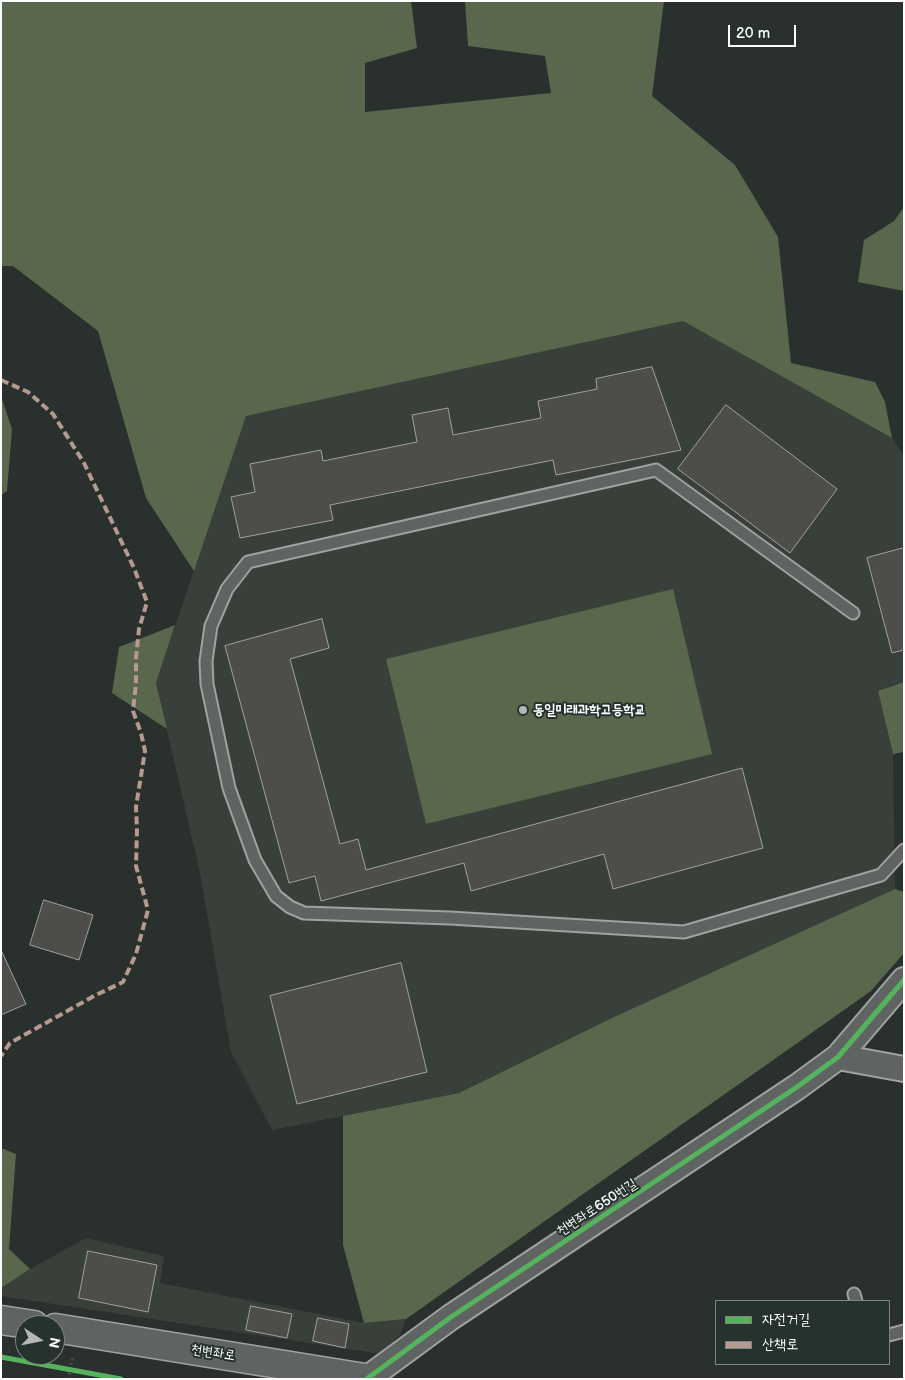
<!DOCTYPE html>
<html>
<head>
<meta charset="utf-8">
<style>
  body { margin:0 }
  #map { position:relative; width:905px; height:1380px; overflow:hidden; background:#29302d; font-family:"Balsamiq Sans","Poor Story",sans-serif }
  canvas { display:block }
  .frame { position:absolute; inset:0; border:2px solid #fff; pointer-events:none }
  .legend { position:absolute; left:715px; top:1300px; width:175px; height:65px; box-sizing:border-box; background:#26332d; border:1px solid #7d8581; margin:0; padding:6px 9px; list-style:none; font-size:15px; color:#fff }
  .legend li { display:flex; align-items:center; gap:10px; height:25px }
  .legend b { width:25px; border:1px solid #7d8581 }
  .north { position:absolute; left:15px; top:1315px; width:50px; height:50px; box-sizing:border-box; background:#26332d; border:1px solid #7d8581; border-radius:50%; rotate:101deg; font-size:14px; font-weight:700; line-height:20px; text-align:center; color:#fff }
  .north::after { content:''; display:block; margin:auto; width:18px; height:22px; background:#b4b7b6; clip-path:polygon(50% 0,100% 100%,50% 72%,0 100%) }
  .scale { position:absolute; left:728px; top:25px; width:68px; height:22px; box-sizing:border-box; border:2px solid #fff; border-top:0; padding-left:6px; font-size:15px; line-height:18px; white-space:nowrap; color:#fff; -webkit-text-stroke:4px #26332d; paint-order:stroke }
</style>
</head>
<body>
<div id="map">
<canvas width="905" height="1380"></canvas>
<div class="frame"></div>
<ul class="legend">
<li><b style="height:6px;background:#56b35d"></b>자전거길</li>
<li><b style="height:6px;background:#b69a8f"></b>산책로</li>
</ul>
<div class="north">N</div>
<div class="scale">20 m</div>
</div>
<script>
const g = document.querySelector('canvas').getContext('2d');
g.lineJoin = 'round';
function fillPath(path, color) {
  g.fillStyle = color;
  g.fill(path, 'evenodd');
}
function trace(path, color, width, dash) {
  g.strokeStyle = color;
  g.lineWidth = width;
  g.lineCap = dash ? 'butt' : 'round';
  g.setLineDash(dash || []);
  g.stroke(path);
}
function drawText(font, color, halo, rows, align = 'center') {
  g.font = font + ' "Balsamiq Sans","Poor Story",sans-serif';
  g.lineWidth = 4;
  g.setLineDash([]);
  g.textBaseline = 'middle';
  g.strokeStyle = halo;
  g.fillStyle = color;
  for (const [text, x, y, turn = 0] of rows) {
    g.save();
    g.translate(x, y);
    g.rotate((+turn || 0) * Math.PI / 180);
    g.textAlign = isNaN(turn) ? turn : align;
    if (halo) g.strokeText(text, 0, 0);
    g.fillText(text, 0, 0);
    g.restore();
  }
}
fillPath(new Path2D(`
  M683 321 892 438 904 456V682L878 691 893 754 895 889 616 1016 459 1093 272 1130 231 1052 200 873 156 683 246 416Z
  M86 1238 164 1256 160 1283 364 1323 406 1319 400 1335 381 1354 1 1296V1288L30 1269Z`), '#394039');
fillPath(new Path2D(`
  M1 1H411L417 48 365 63V112L551 93 545 56 468 46 465 1H664L652 96 735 165 778 237 791 363 875 382 885 402 892 438 683 321 246 416 194 571 146 498 98 331 13 266H1Z
  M904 207V291L858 282 864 240 894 221Z
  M1 396 12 429 7 491 1 495Z
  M673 589 712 754 426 824 386 659Z
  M175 625 156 683 167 729 112 693 119 647Z
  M904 682V752L893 754 878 691Z
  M895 889 904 892V953L871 991 406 1319 364 1323 343 1245V1116L459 1093 616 1016Z
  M1 1148 16 1154 9 1249 30 1269 1 1288Z`), '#59674d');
const building = new Path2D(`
  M652 367 681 450 556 475 553 460 330 505 333 520 240 538 231 497 255 492 250 464 321 450 323 461 417 442 412 415 448 408 453 435 541 418 538 401 597 389 596 379Z
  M726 405 837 489 790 553 678 469Z
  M904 548V650L892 653 867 558Z
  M322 619 329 648 290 659 340 844 358 839 366 870 742 768 763 848 613 889 604 854 471 891 464 863 321 901 315 876 289 883 225 646Z
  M44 900 93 915 79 960 30 945Z
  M1 950 26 1004 1 1015Z
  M401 963 427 1072 297 1104 270 996Z
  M88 1251 157 1265 148 1312 79 1298Z
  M251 1306 292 1314 287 1338 246 1330Z
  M318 1318 349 1324 345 1348 313 1341Z`);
fillPath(building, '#4d4d4a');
trace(building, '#9fa2a0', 1);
const service = new Path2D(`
  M853 613 656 470 248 562 227 589 211 626 206 661 207 684 229 788 255 860 276 896 290 907 304 913 450 918 684 932 881 875 904 850
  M854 1294 856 1301
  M889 1335 904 1331`);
const minor = new Path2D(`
  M838 1057 904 1069
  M368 1378 451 1317 797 1087 838 1057 904 980`);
const secondary = new Path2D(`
  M1 1320 34 1325
  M55 1328 371 1379`);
trace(service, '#9fa2a0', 15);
trace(minor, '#9fa2a0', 28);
trace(secondary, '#9fa2a0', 31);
trace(new Path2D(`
  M68 1379 73 1355`), '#686c69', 3, [1, 4]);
trace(service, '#5f6362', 11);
trace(minor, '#5f6362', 24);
trace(secondary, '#5f6362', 28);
trace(new Path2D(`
  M1 380 28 392 53 414 84 463 134 568 147 602 139 629 136 658V683L133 711 141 733 145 751 136 807 137 830 136 866 148 910 136 954 123 982 94 996 10 1043 1 1056`), '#b69a8f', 4, [8, 4]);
trace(new Path2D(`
  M1 1357 121 1379
  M368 1378 451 1317 797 1087 838 1057 904 980`), '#56b35d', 5);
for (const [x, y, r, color] of [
  [523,710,5,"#b4b7b6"]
]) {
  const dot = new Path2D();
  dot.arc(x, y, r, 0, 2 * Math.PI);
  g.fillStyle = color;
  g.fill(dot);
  trace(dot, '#26332d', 2);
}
drawText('bold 14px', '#fff', '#26332d', [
  ["동일미래과학고등학교",533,710]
], 'left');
drawText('14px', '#fff', '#26332d', [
  ["천변좌로650번길",597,1208,-33],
  ["천변좌로",213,1353,9]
]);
</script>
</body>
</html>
